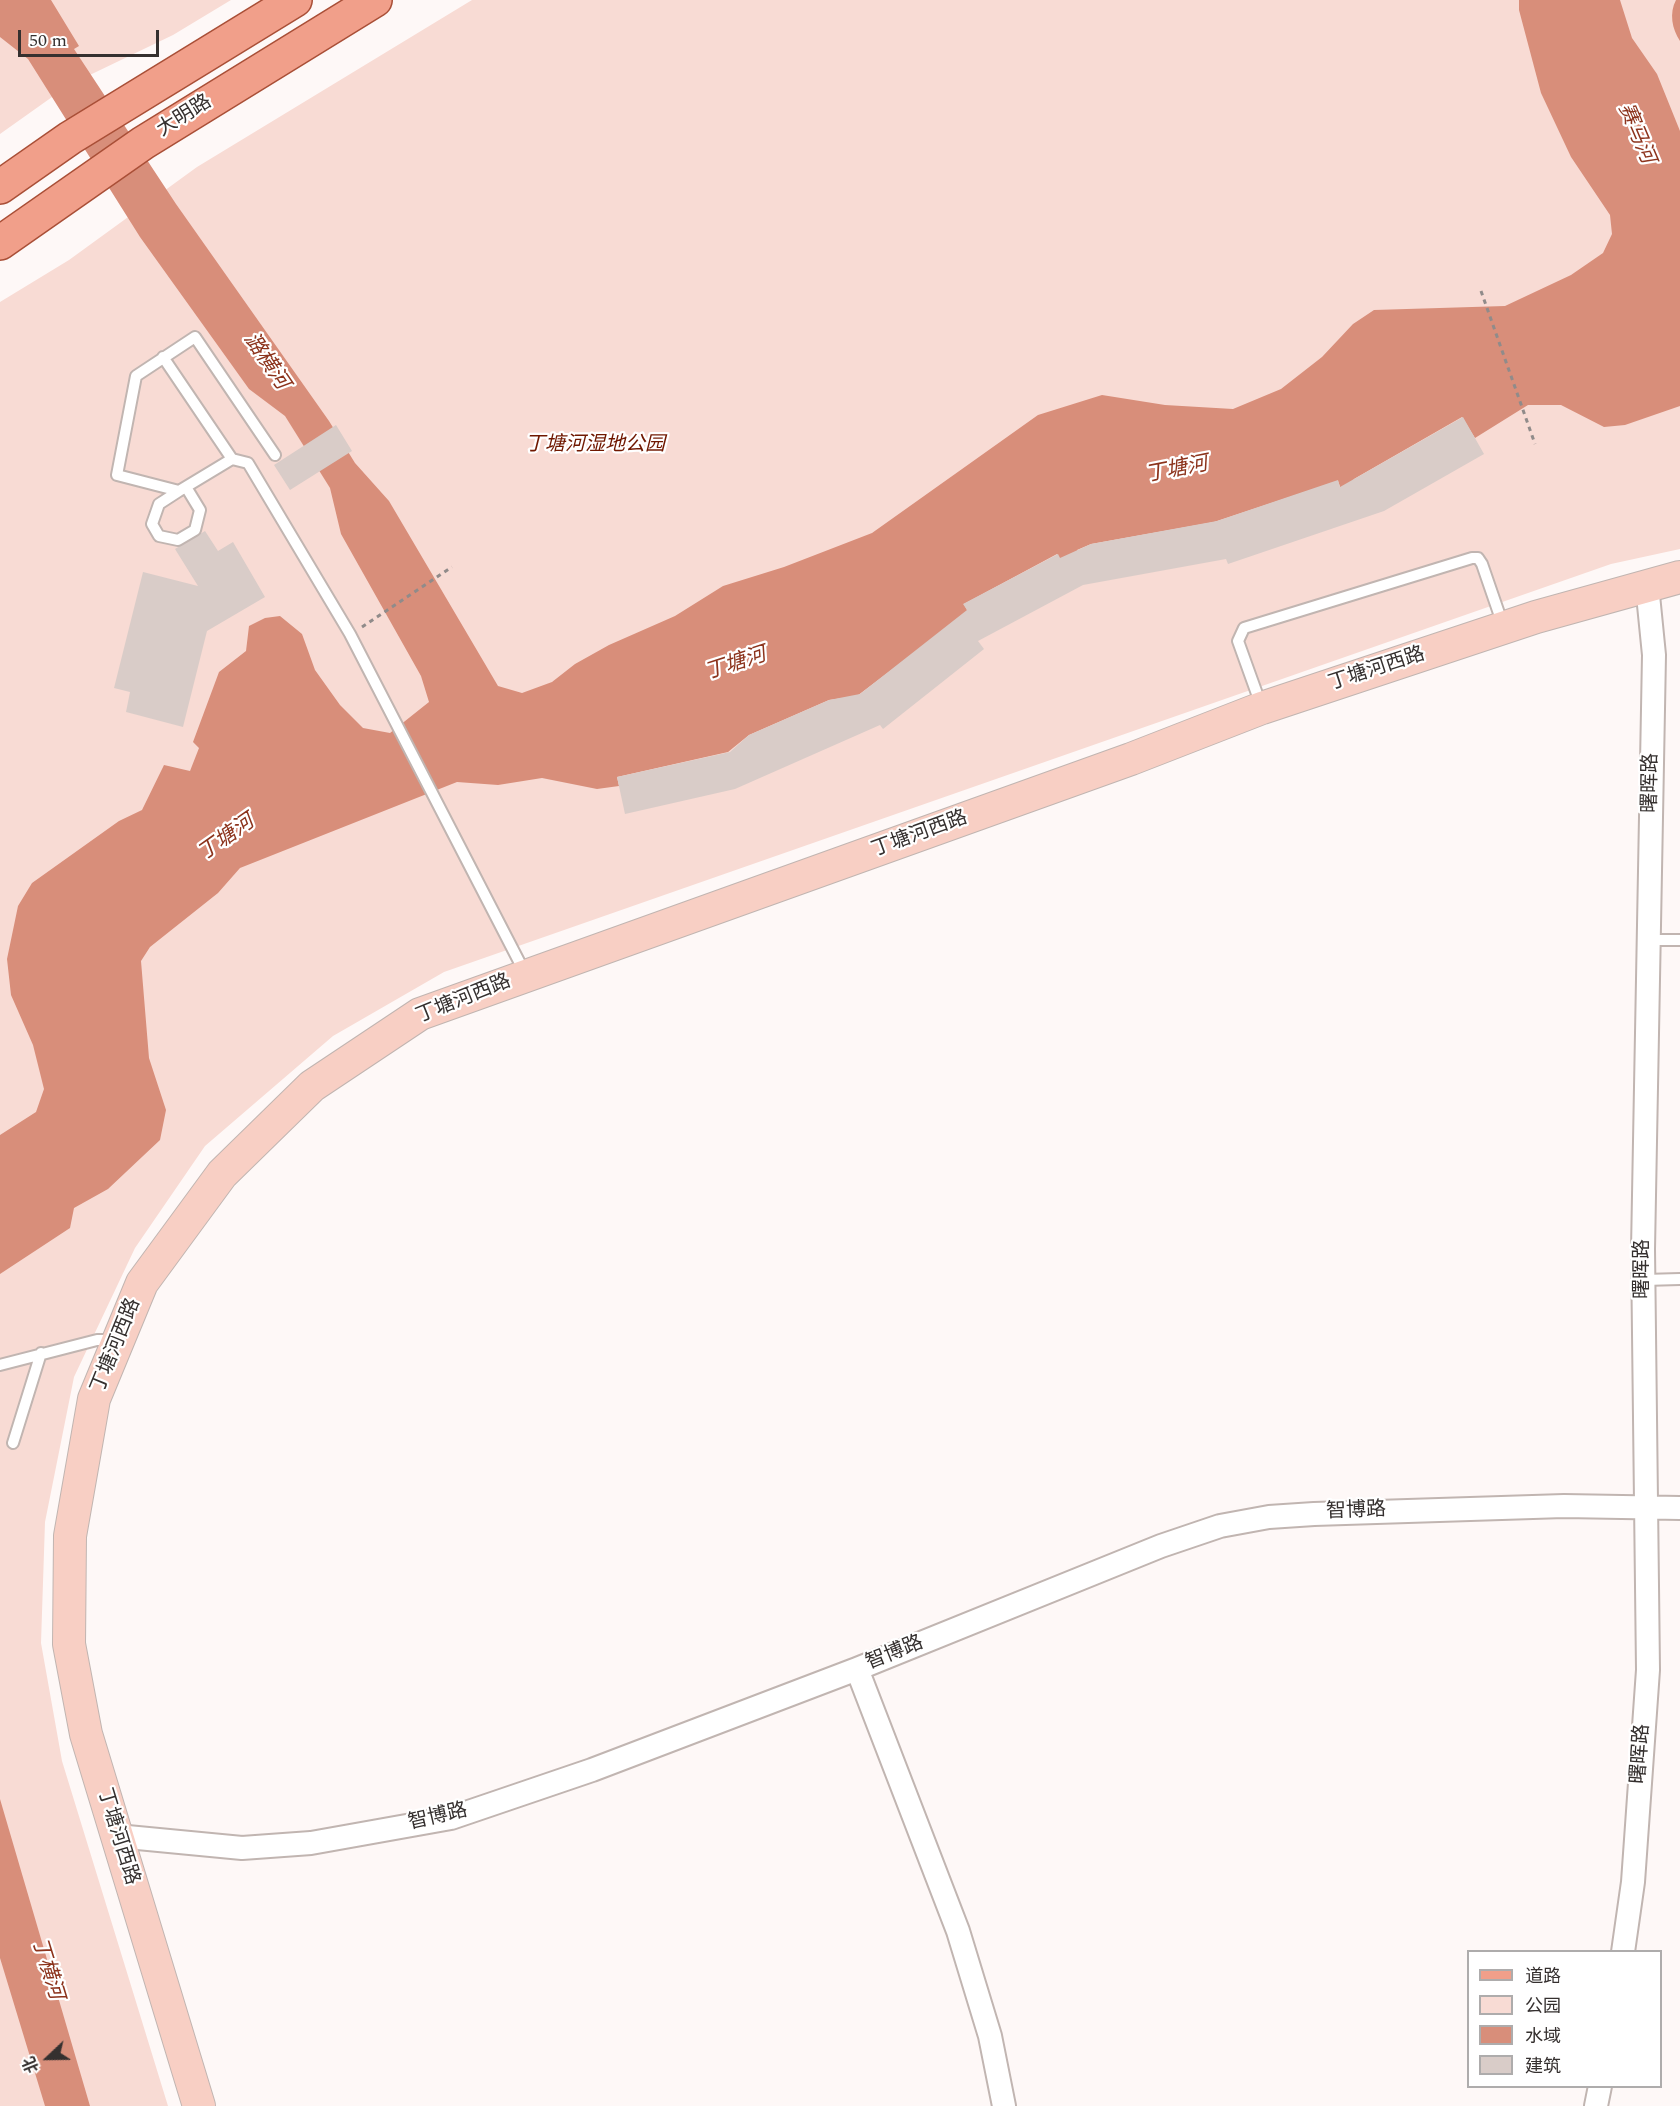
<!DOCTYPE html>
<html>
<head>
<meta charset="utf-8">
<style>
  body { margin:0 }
  #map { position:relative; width:1680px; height:2106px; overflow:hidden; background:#fef8f7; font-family:Spectral,"Noto Sans SC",serif }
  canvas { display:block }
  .legend { position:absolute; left:1467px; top:1950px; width:195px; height:138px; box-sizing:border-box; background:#fff; border:2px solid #aeacac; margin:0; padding:8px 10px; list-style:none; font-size:18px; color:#35302f }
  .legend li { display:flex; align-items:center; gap:12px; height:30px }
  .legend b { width:30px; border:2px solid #aeacac }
  .north { position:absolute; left:18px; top:2028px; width:60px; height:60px; -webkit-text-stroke:4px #fff; paint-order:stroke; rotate:248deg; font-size:16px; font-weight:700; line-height:24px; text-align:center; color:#35302f }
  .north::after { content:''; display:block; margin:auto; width:21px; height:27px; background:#35302f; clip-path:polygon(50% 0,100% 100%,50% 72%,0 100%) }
  .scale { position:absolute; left:18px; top:30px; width:141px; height:27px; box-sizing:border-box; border:3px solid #35302f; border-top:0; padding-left:8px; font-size:18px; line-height:21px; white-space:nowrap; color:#35302f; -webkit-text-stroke:4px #fff; paint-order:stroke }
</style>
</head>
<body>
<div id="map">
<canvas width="1680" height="2106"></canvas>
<ul class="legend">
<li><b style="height:8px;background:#f19f8a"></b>道路</li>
<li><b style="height:16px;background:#f8dbd4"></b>公园</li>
<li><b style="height:16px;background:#d88e7a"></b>水域</li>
<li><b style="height:16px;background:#d9ccc8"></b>建筑</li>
</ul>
<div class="north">北</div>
<div class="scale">50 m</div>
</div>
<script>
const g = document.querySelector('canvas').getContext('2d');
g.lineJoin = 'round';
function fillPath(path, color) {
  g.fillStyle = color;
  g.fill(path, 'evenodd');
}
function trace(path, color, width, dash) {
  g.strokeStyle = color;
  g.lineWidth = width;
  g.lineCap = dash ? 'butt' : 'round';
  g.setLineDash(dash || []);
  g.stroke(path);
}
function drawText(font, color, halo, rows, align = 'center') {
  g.font = font + ' Spectral,"Noto Sans SC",serif';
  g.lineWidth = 4.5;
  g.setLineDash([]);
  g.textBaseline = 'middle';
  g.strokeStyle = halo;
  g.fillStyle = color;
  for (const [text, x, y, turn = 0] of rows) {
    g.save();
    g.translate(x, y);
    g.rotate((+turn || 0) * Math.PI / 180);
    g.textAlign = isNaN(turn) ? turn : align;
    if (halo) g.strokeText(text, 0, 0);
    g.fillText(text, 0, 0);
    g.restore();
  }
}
fillPath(new Path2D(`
  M0 0H231L173 35 69 85 0 134Z
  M472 0H1680V549L1611 564 444 972 333 1036 205 1146 135 1248 74 1377 45 1522 41 1643 62 1761 168 2106H0V302L69 260 197 167Z`), '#f8dbd4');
fillPath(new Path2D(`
  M0 0H51L79 46 74 49 176 204 329 421 355 463 389 501 498 686 522 693 552 682 575 664 609 645 675 616 723 586 784 567 872 533 1038 415 1102 395 1165 405 1233 409 1281 389 1322 357 1353 324 1374 310 1505 306 1571 275 1603 253 1612 234 1610 215 1571 157 1541 93 1519 10V0H1620L1632 38 1657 74 1680 131V406L1625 425 1604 427 1561 405H1528L1475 438 1462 417 1354 479 1343 495 1338 481 1214 522 1091 544 1077 550 1080 568 1067 571 1057 554 964 604 968 612 857 696 829 700 749 735 728 752 617 777 619 786 597 789 542 778 498 785 457 782 240 868 218 893 150 947 141 961 149 1058 166 1110 160 1140 108 1189 74 1208 70 1228 0 1274V1135L36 1112 44 1089 33 1045 11 995 7 959 18 906 32 883 119 821 142 810 164 765 190 771 199 748 193 742 219 672 246 651 249 626 265 618 280 616 302 634 315 670 340 705 363 728 390 733 429 702 421 676 341 534 330 488 285 416 249 389 140 237 28 59 0 37Z
  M1676 0H1680V41C1672 29 1669 13 1676 0Z
  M0 1799 90 2106H45L0 1958Z`), '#d88e7a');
fillPath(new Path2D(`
  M1463 417 1484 454 1384 511 1228 564 1226 559 1083 585 978 641 984 649 883 729 880 725 735 789 625 814 617 777 730 752 749 735 829 700 860 694 967 610 963 604 1058 554 1060 558 1091 544 1217 521 1338 480 1340 487Z
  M336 425 352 451 290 490 274 465Z
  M205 531 218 551 233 542 265 597 207 631 183 727 126 712 130 692 114 688 143 572 198 586 175 549Z`), '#d9ccc8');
const lane = new Path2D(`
  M163 357 232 459 248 463 350 634 525 973
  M232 459 179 491 117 475 136 376 195 337 275 455
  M179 491 159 504 152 524 159 536 178 540 195 530 200 510 186 487
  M1261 705 1238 641 1244 628 1472 558H1478L1482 564 1503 625
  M1649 940H1680
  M1644 1280 1680 1279
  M0 1365 97 1340H113
  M13 1443 41 1353`);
const street = new Path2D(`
  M857 1669 958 1931 990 2036 1004 2106
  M117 1836 242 1848 311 1843 451 1818 592 1770 857 1669 1161 1546 1220 1526 1269 1517 1314 1514 1564 1506 1680 1508
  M1623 1952 1633 1882 1648 1670 1643 1249 1654 655 1647 585
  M1596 2106 1600 2086`);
const secondary = new Path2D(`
  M199 2106 86 1734 69 1644 70 1536 94 1399 142 1283 222 1174 312 1086 420 1014 1131 759 1262 708 1536 617 1680 577`);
const primary = new Path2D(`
  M0 187 70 138 295 0
  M0 243 143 143 375 0`);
trace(lane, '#c1b5b1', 14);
trace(street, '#c1b5b1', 26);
trace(secondary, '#c1b5b1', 34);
trace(primary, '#a94f37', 36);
trace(new Path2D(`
  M1481 291 1535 444
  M362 627 452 567`), '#908b8a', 3, [4.5, 4.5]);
trace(lane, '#fff', 10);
trace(street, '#fff', 22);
trace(secondary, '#f8cfc4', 32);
trace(primary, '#f19f8a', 33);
drawText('20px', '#35302f', '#fff', [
  ["大明路",185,117,-32],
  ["丁塘河西路",1377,670,-18],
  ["曙晖路",1652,783,-89],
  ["丁塘河西路",920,835,-20],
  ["丁塘河西路",464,1000,-22],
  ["曙晖路",1644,1269,-90],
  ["丁塘河西路",117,1346,-68],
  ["智博路",1356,1512,-2],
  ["智博路",895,1654,-22],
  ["曙晖路",1642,1754,-86],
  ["智博路",438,1818,-13],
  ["丁塘河西路",117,1837,73]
]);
drawText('italic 20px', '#701800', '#fff', [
  ["丁塘河湿地公园",595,446]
]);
drawText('italic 21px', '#8c331c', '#fff', [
  ["赛马河",1635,134,67],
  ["潞横河",265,362,56],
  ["丁塘河",1177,471,-11],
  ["丁塘河",736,665,-18],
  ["丁塘河",227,839,-35],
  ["丁横河",46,1969,73]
]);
</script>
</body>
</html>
